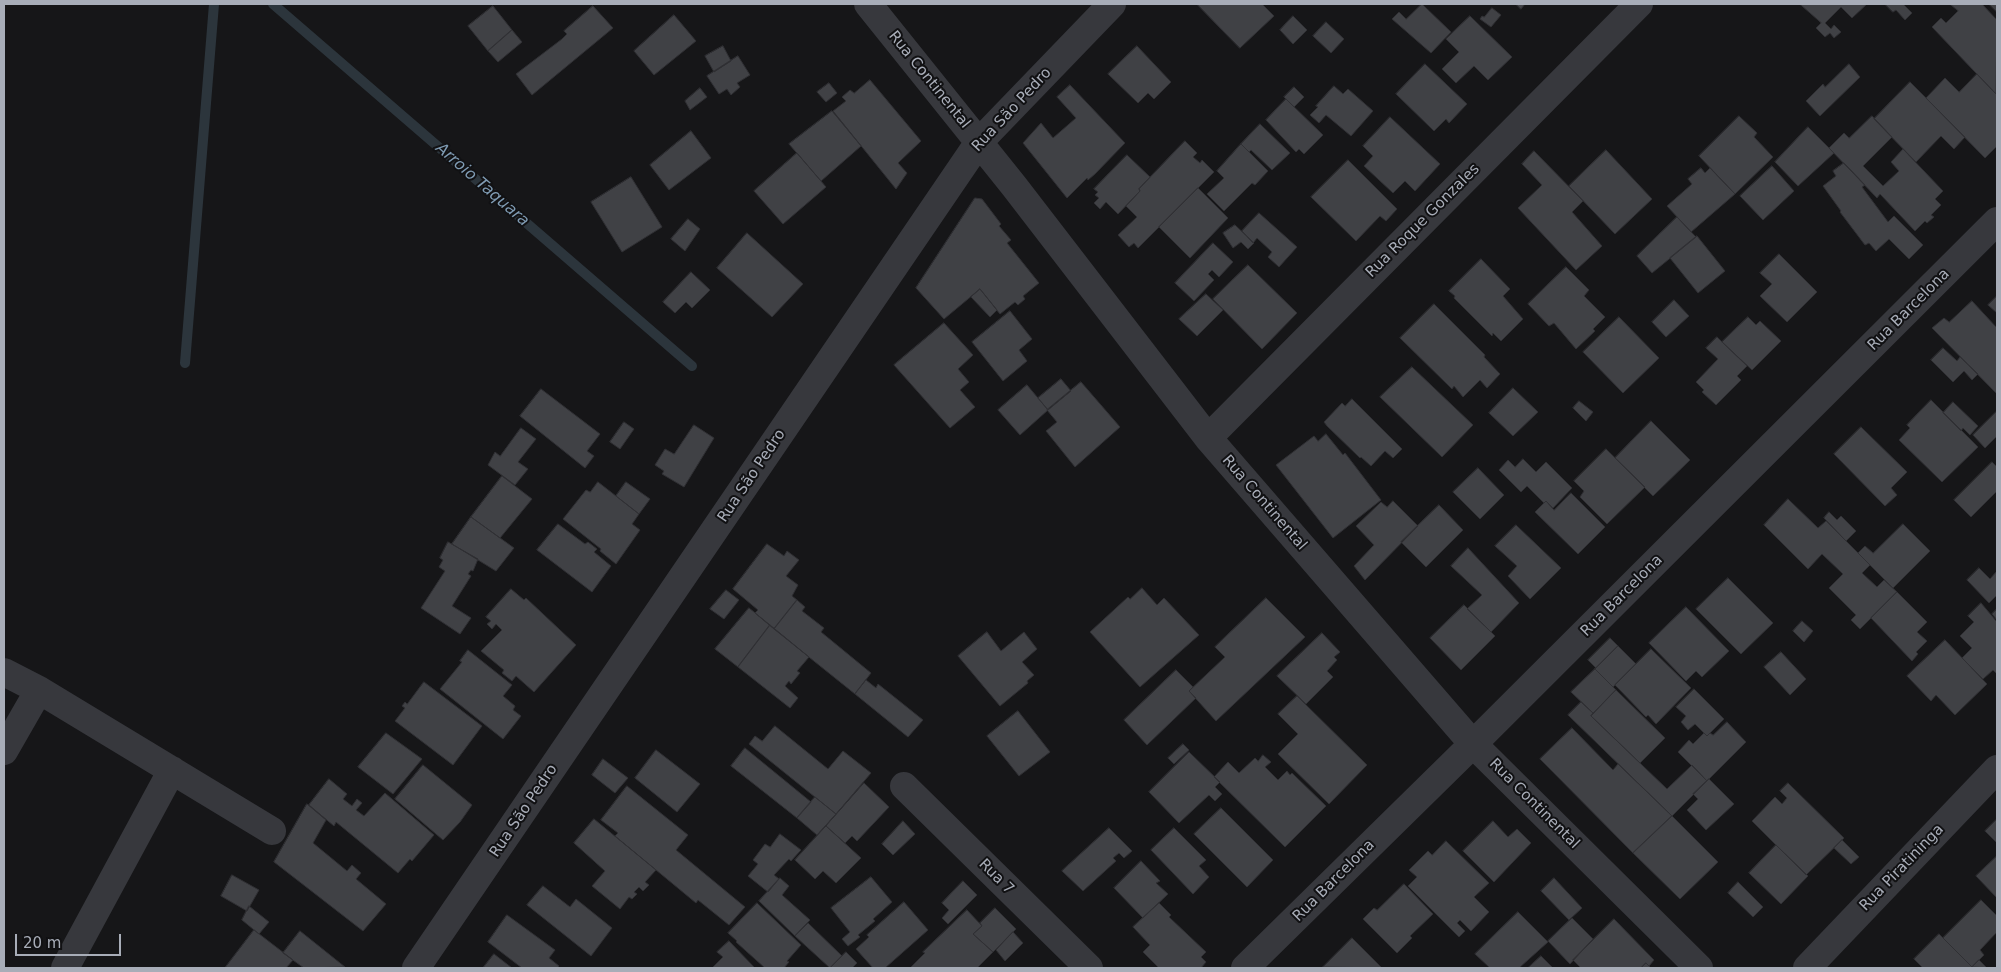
<!DOCTYPE html>
<html>
<head>
<meta charset="utf-8">
<style>
  body { margin:0 }
  #map { position:relative; width:2001px; height:972px; overflow:hidden; background:#161618; font-family:"DejaVu Sans",sans-serif }
  canvas { display:block }
  .frame { position:absolute; inset:0; border:5px solid #a8adb8; pointer-events:none }
  .scale { position:absolute; left:15px; top:934px; width:106px; height:22px; box-sizing:border-box; border:2px solid #a8adb8; border-top:0; padding-left:6px; font-size:15px; line-height:18px; white-space:nowrap; color:#a8adb8; -webkit-text-stroke:4px #111113; paint-order:stroke }
</style>
</head>
<body>
<div id="map">
<canvas width="2001" height="972"></canvas>
<div class="frame"></div>
<div class="scale">20 m</div>
</div>
<script>
const g = document.querySelector('canvas').getContext('2d');
g.lineJoin = 'round';
function trace(path, color, width, dash) {
  g.strokeStyle = color;
  g.lineWidth = width;
  g.lineCap = dash ? 'butt' : 'round';
  g.setLineDash(dash || []);
  g.stroke(path);
}
function fillPath(path, color) {
  g.fillStyle = color;
  g.fill(path, 'evenodd');
}
function drawText(font, color, halo, rows, align = 'center') {
  g.font = font + ' "DejaVu Sans",sans-serif';
  g.lineWidth = 4;
  g.setLineDash([]);
  g.textBaseline = 'middle';
  g.strokeStyle = halo;
  g.fillStyle = color;
  for (const [text, x, y, turn = 0] of rows) {
    g.save();
    g.translate(x, y);
    g.rotate((+turn || 0) * Math.PI / 180);
    g.textAlign = isNaN(turn) ? turn : align;
    if (halo) g.strokeText(text, 0, 0);
    g.fillText(text, 0, 0);
    g.restore();
  }
}
trace(new Path2D(`
  M273 4 692 366
  M185 363 214 4`), '#2c353c', 10);
const building = new Path2D(`
  M1197 4H1262L1274 16 1240 48Z
  M1422 4 1451 32 1431 53 1392 19 1399 12 1406 19Z
  M1516 4H1525L1521 9Z
  M1800 4H1867L1852 18 1841 7 1825 23 1831 29 1834 25 1841 32 1834 38 1830 33 1825 37 1816 28 1821 23Z
  M1885 4H1903L1912 13 1905 20 1896 10 1893 12Z
  M1950 4H1982L1997 20 1996 94 1932 27 1941 18 1946 23 1958 11Z
  M1989 4H1997V12Z
  M493 6 512 30 488 51 468 26Z
  M593 6 613 28 532 95 516 74 562 39 567 34 564 31Z
  M1492 8 1501 15 1491 27 1480 19 1482 16 1484 17Z
  M674 15 696 41 654 75 634 51Z
  M1293 16 1307 30 1293 44 1280 30Z
  M1470 16 1512 57 1488 80 1474 66 1456 83 1442 69 1459 52 1446 39Z
  M1326 22 1344 39 1331 53 1313 36Z
  M512 30 522 42 498 62 488 51Z
  M723 46 731 61 714 72 705 56Z
  M1137 46 1171 82 1154 99 1148 93 1138 103 1108 74Z
  M738 56 750 75 737 83 740 87 731 95 727 89 719 94 707 76Z
  M1425 64 1467 104 1449 123 1446 119 1434 131 1396 94Z
  M1849 64 1860 77 1820 116 1806 101 1823 84 1825 87Z
  M1977 74 1997 95V146L1985 158 1926 98 1945 78 1959 92Z
  M870 80 921 141 898 163 907 173 896 189 833 111 846 101 842 97 850 90 854 93Z
  M1910 82 1965 137 1954 149 1941 136 1916 162 1874 119Z
  M829 83 837 93 826 102 817 92Z
  M1070 85 1125 143 1095 174 1088 180 1087 178 1067 198 1023 143 1041 123 1053 138 1076 118 1057 97Z
  M1334 86 1343 94 1348 89 1373 111 1351 136 1326 115 1319 123 1310 115 1318 107 1316 106Z
  M1294 87 1304 97 1294 107 1284 97Z
  M700 88 707 97 690 110 685 101Z
  M1286 99 1323 135 1304 154 1299 149 1296 152 1266 120Z
  M832 111 861 146 821 181 789 144Z
  M1739 116 1757 133 1754 137 1773 157 1735 194 1699 156Z
  M1872 116 1892 137 1863 166 1883 186 1899 171 1891 162 1903 149 1943 191 1935 199 1941 205 1931 215 1934 217 1927 223 1925 221 1915 231 1880 194 1877 198 1829 148 1844 133 1849 138Z
  M1390 117 1440 164 1415 191 1405 181 1393 193 1364 166 1373 156 1363 146Z
  M1260 124 1290 153 1272 170 1251 150 1249 152 1241 144Z
  M1808 127 1834 153 1798 186 1775 162Z
  M691 131 711 158 669 190 650 165Z
  M1185 141 1197 153 1193 157 1200 163 1202 160 1214 172 1138 248 1134 243 1129 247 1118 235 1137 217 1126 206 1140 191 1139 189Z
  M1241 144 1268 171 1255 185 1252 183 1224 211 1207 194 1224 178 1217 171Z
  M1606 150 1652 199 1615 234 1569 186Z
  M1534 151 1583 201 1572 212 1602 246 1576 270 1518 208 1542 185 1522 164Z
  M797 153 826 187 783 224 754 191Z
  M1127 155 1150 177 1139 189 1140 191 1118 214 1106 202 1100 209 1094 203 1099 198 1095 195 1098 192 1094 189Z
  M1348 160 1397 209 1386 221 1380 216 1356 241 1311 197Z
  M1844 163 1865 185 1862 187 1888 222 1894 216 1923 245 1909 259 1889 239 1876 251 1869 243 1865 245 1840 212 1841 211 1823 186 1836 176 1833 171Z
  M1772 166 1794 191 1763 220 1740 196Z
  M1701 168 1705 173 1710 168 1735 194 1691 232 1667 206 1692 184 1688 179Z
  M631 177 662 227 622 252 591 202Z
  M1198 188 1228 218 1190 258 1159 227Z
  M975 198 982 199 1001 224 999 226 1011 240 1007 243 1039 283 1023 296 1025 299 1018 305 1015 302 1000 314 980 289 944 319 916 288Z
  M1259 213 1297 247 1279 267 1268 257 1272 252 1257 238 1253 243 1242 231Z
  M1677 217 1696 237 1652 273 1637 256Z
  M688 219 700 229 685 251 671 239Z
  M1235 225 1254 243 1248 249 1241 242 1233 248 1223 233Z
  M747 233 803 284 772 317 717 268Z
  M1697 236 1725 271 1698 293 1670 258Z
  M1213 243 1233 262 1219 277 1212 270 1208 274 1214 280 1194 301 1175 283Z
  M1779 254 1817 292 1787 322 1760 296 1772 284 1760 273Z
  M1481 259 1510 289 1503 296 1523 319 1501 341 1493 333 1492 336 1454 298 1455 296 1449 291Z
  M1248 265 1297 313 1262 349 1213 299Z
  M1566 267 1589 290 1584 296 1605 317 1593 329 1595 331 1576 349 1554 323 1549 326 1528 304Z
  M691 272 710 290 692 308 686 302 675 313 663 302Z
  M980 289 997 310 990 317 971 297Z
  M1206 294 1223 310 1197 336 1179 319Z
  M1997 296V313L1988 305Z
  M1674 300 1689 316 1666 337 1652 322Z
  M1972 301 1997 328V394L1932 328 1944 318 1949 322Z
  M1434 304 1485 355 1484 357 1500 374 1487 388 1480 380 1463 397 1454 386 1452 389 1400 338Z
  M1010 311 1032 339 1019 350 1027 361 1003 381 972 342Z
  M1619 317 1659 358 1623 393 1583 352Z
  M1748 317 1756 325 1760 321 1781 341 1752 370 1722 342Z
  M944 323 973 355 958 369 969 382 960 390 975 407 950 428 894 365Z
  M1717 337 1747 366 1737 376 1741 380 1716 405 1702 392 1704 390 1696 382 1718 359 1706 348Z
  M1943 348 1957 361 1960 357 1978 374 1972 380 1964 371 1953 382 1931 360Z
  M1412 367 1473 425 1442 457 1380 397Z
  M1061 379 1071 391 1048 410 1038 398Z
  M1081 382 1120 427 1075 467 1046 431 1057 422 1047 410Z
  M1027 385 1048 410 1020 435 998 410Z
  M1513 388 1538 412 1513 436 1489 413Z
  M541 389 600 434 587 451 594 456 585 468 520 416Z
  M1352 399 1402 449 1393 458 1385 451 1371 466 1361 457 1360 458 1327 426 1324 422 1342 403 1345 406Z
  M1931 400 1978 447 1942 482 1899 440 1910 428 1907 425Z
  M1579 401 1593 412 1586 421 1573 408Z
  M1953 402 1978 426 1970 435 1963 428 1961 431 1943 413Z
  M1997 411V436L1985 448 1973 435Z
  M1651 421 1690 460 1653 496 1615 458Z
  M624 422 634 429 620 449 610 442Z
  M694 425 714 438 684 487 662 474 664 471 655 465 665 449 674 454Z
  M1861 427 1907 472 1891 488 1897 495 1885 506 1834 454Z
  M521 428 536 439 518 462 528 469 515 485 488 465 495 452 500 456Z
  M1326 434 1343 455 1345 453 1381 500 1333 538 1276 465 1314 436 1318 441Z
  M1606 449 1645 487 1607 524 1580 497 1584 491 1574 481Z
  M1523 459 1536 472 1546 462 1572 488 1553 508 1546 501 1544 503 1527 486 1521 492 1499 470 1508 460 1515 467Z
  M1992 462 1997 467V491L1971 517 1954 500Z
  M1478 468 1504 495 1480 519 1453 492Z
  M502 476 532 499 500 538 471 517Z
  M598 482 639 514 632 524 640 530 616 564 600 551 601 549 563 519 586 490 590 492Z
  M626 482 650 499 639 514 616 496Z
  M1571 493 1605 527 1578 554 1535 512 1546 501 1554 510Z
  M1788 499 1818 528 1826 521 1870 565 1862 573 1877 587 1884 580 1897 592 1860 629 1851 620 1856 615 1829 588 1843 574 1822 554 1808 569 1764 525Z
  M1393 501 1418 526 1365 580 1354 566 1374 545 1356 526 1381 502 1387 507Z
  M1439 505 1463 530 1426 567 1401 542Z
  M1829 512 1837 520 1841 516 1856 531 1846 541 1824 518Z
  M471 517 514 548 496 571 452 544Z
  M558 524 585 544 588 542 597 549 594 552 611 566 592 592 537 550Z
  M1903 524 1930 551 1893 588 1858 553 1865 546 1873 553Z
  M1516 525 1561 568 1530 599 1508 576 1517 566 1495 546Z
  M448 542 478 559 473 571 471 570 468 574 471 576 452 606 471 618 460 634 421 608 445 571 439 567 443 560 440 558Z
  M767 544 784 556 787 551 799 560 786 576 798 585 792 596 797 600 774 629 755 613 758 610 733 589Z
  M1468 548 1519 603 1491 632 1467 609 1482 595 1451 566Z
  M1979 568 1990 579 1997 571V595L1989 603 1967 580Z
  M1728 578 1773 623 1741 654 1696 609Z
  M1142 588 1157 605 1164 598 1199 635 1140 687 1090 632 1128 597 1130 599Z
  M511 589 524 600 526 598 576 645 534 692 516 676 512 681 502 673 504 670 481 651 502 630 496 624 492 629 487 624 491 621 486 617Z
  M726 590 739 600 724 619 710 609Z
  M1897 592 1927 622 1917 632 1927 641 1916 652 1918 654 1912 661 1871 618Z
  M1266 598 1305 637 1216 721 1189 691 1225 657 1215 647Z
  M797 600 805 607 802 611 824 628 821 632 871 673 855 694 774 629Z
  M1981 603 1997 622V674L1993 670 1983 679 1962 658 1972 648 1960 636 1974 622 1968 616Z
  M1464 605 1495 636 1461 670 1430 638Z
  M1686 607 1729 651 1702 677 1696 671 1686 681 1649 643Z
  M749 608 770 625 738 667 715 649Z
  M1996 610 1997 611V620L1992 614Z
  M1802 621 1813 631 1804 642 1793 631Z
  M770 625 809 657 797 671 800 673 791 684 789 681 785 686 798 698 790 708 738 667Z
  M987 632 1001 651 1024 632 1037 649 1022 662 1034 675 1027 681 1028 683 1000 706 958 656Z
  M1322 633 1340 652 1334 657 1337 660 1327 671 1333 677 1306 704 1277 676Z
  M1610 638 1618 646 1596 668 1588 660Z
  M1945 640 1987 684 1955 715 1936 695 1931 701 1907 676Z
  M1618 646 1636 664 1613 687 1595 669Z
  M1651 649 1691 688 1656 724 1648 715 1646 717 1615 685Z
  M468 650 512 685 503 696 515 706 513 710 521 716 503 739 440 689 462 662 460 661Z
  M1781 652 1806 679 1790 695 1764 667Z
  M1595 669 1616 690 1593 713 1571 692Z
  M1176 670 1193 687 1189 691 1196 698 1147 745 1124 720Z
  M866 680 876 688 878 684 923 720 908 737 855 694Z
  M424 682 482 726 453 765 395 721 405 708 402 706 405 702 407 704Z
  M1694 689 1724 719 1707 736 1695 724 1688 730 1681 722 1686 716 1676 707Z
  M1616 690 1665 738 1640 763 1591 716Z
  M1297 696 1367 765 1329 804 1278 754 1298 734 1278 714Z
  M1581 702 1593 713 1591 716 1667 789 1692 765 1707 781 1672 816 1568 715Z
  M1018 711 1050 752 1019 776 987 736Z
  M1727 722 1746 742 1707 781 1678 752 1689 740 1693 744 1704 733 1707 736 1710 733 1713 735Z
  M775 726 828 769 843 751 871 773 836 814 749 744 755 736 762 741Z
  M1572 728 1613 770 1618 764 1672 816 1633 853 1540 759Z
  M386 733 422 759 393 794 358 767Z
  M1183 744 1189 750 1174 764 1168 758Z
  M745 748 811 802 797 818 731 766Z
  M656 750 700 784 677 812 635 778Z
  M1189 752 1220 782 1215 787 1222 794 1215 801 1209 795 1179 823 1149 792Z
  M1263 755 1271 762 1265 767 1278 780 1287 771 1290 775 1292 773 1326 806 1285 847 1214 777 1228 762 1239 773 1255 758 1258 761Z
  M603 759 628 778 615 793 592 775Z
  M423 765 472 805 460 822 443 840 395 799Z
  M329 779 347 794 343 799 352 806 357 799 362 803 356 810 364 816 385 793 434 835 412 861 410 859 398 873 336 822 334 826 309 805Z
  M1709 779 1734 804 1706 830 1687 810 1698 799 1693 794Z
  M864 783 889 807 857 841 852 836 845 843 826 826Z
  M1788 783 1844 838 1806 875 1752 821 1775 797 1782 804 1787 798 1780 791Z
  M627 786 688 835 676 850 745 907 729 925 698 900 696 903 615 836 618 833 601 820Z
  M815 797 836 814 817 835 797 818Z
  M307 804 326 820 313 843 347 871 352 865 361 873 356 879 386 904 363 931 274 862Z
  M1221 808 1273 860 1247 887 1194 834Z
  M1672 816 1718 862 1680 899 1633 853Z
  M594 819 656 870 645 882 649 885 643 891 639 887 634 892 637 894 632 899 629 897 620 909 592 886 605 871 574 843Z
  M1997 819V843L1985 831Z
  M903 821 915 834 893 855 882 844Z
  M1493 821 1508 837 1517 829 1531 843 1494 882 1463 851Z
  M826 826 861 858 836 883 823 871 815 879 795 860Z
  M1109 828 1132 851 1124 858 1119 853 1113 858 1116 861 1083 891 1062 871Z
  M1174 828 1206 860 1199 866 1209 877 1193 894 1151 850Z
  M780 834 801 850 791 861 789 859 774 875 779 879 768 892 748 876 758 864 753 860 765 844 770 847Z
  M1842 840 1859 857 1851 864 1834 848Z
  M1446 841 1489 883 1474 897 1489 912 1471 931 1460 920 1457 923 1465 931 1459 937 1408 886 1417 877 1409 870 1428 851 1432 855Z
  M1776 845 1808 876 1781 904 1749 873Z
  M1997 856V898L1976 876Z
  M1141 861 1160 881 1156 883 1168 894 1143 918 1114 888Z
  M232 875 259 890 247 911 221 896Z
  M871 877 892 902 873 919 875 921 858 935 860 937 848 946 842 939 850 932 831 908Z
  M780 878 789 886 782 895 810 920 795 936 759 901Z
  M1554 878 1582 908 1569 920 1541 891Z
  M963 881 977 895 948 924 942 918 949 910 942 903Z
  M1738 882 1763 907 1753 917 1728 893Z
  M1404 884 1433 914 1410 936 1412 938 1397 953 1363 919 1374 908 1377 910Z
  M543 886 570 907 576 899 612 928 591 956 527 905Z
  M1981 900 1997 916V932L1980 950 1984 955 1972 967 1943 938Z
  M904 902 928 930 885 968H873L856 949 869 937 867 935Z
  M757 903 801 945 787 961 789 962 784 968H765L736 942 737 941 728 933Z
  M1159 903 1171 915 1169 917 1206 952 1201 957 1206 962 1201 968H1159L1143 952 1150 945 1133 927Z
  M249 906 269 922 259 934 242 920Z
  M995 908 1016 929 993 952 973 934 982 926 980 923Z
  M967 910 982 926 973 934 993 952 977 968H910L925 953 923 952Z
  M1518 912 1548 942 1519 968H1490L1475 954Z
  M507 915 555 950 549 958 559 966 557 968H522L488 942Z
  M1572 918 1593 939 1570 964 1548 941Z
  M1614 919 1654 960 1649 966 1646 963 1641 968H1578L1580 967 1573 960Z
  M808 923 842 956 830 968 795 936Z
  M254 930 293 960 286 968H225Z
  M300 931 345 967 304 968 283 953Z
  M1013 932 1023 943 1005 961 996 950Z
  M1939 934 1973 968H1923L1914 959Z
  M1352 938 1382 968 1323 967Z
  M729 941 755 968H712L723 957 717 952Z
  M846 952 857 963 852 968H830Z
  M494 954 512 968H483Z
  M1541 956 1553 968H1528Z
  M1979 960 1987 968 1972 967Z
  M1646 963 1651 968H1641Z`);
fillPath(building, '#404145');
trace(building, '#303034', 1);
trace(new Path2D(`
  M868 4 1014 186 1208 438 1473 744 1699 968
  M1208 438 1639 4
  M4 672 39 690 272 831
  M4 751 39 690
  M904 786 1089 968
  M65 968 172 770
  M416 968 979 142 1112 4
  M1245 968 1473 744 1997 221
  M1807 968 1997 769`), '#37383d', 28);
drawText('15px', '#a8adb8', '#111113', [
  ["Rua Continental",929,80,51],
  ["Rua São Pedro",1012,110,-47],
  ["Rua Roque Gonzales",1423,221,-45],
  ["Rua Barcelona",1909,310,-45],
  ["Rua São Pedro",752,476,-56],
  ["Rua Continental",1264,503,49],
  ["Rua Barcelona",1622,596,-45],
  ["Rua Continental",1534,804,45],
  ["Rua São Pedro",524,811,-56],
  ["Rua Piratininga",1902,868,-46],
  ["Rua 7",996,877,45],
  ["Rua Barcelona",1334,881,-45]
]);
drawText('italic 16px', '#7f9bb3', '#111113', [
  ["Arroio Taquara",482,185,41]
]);
</script>
</body>
</html>
